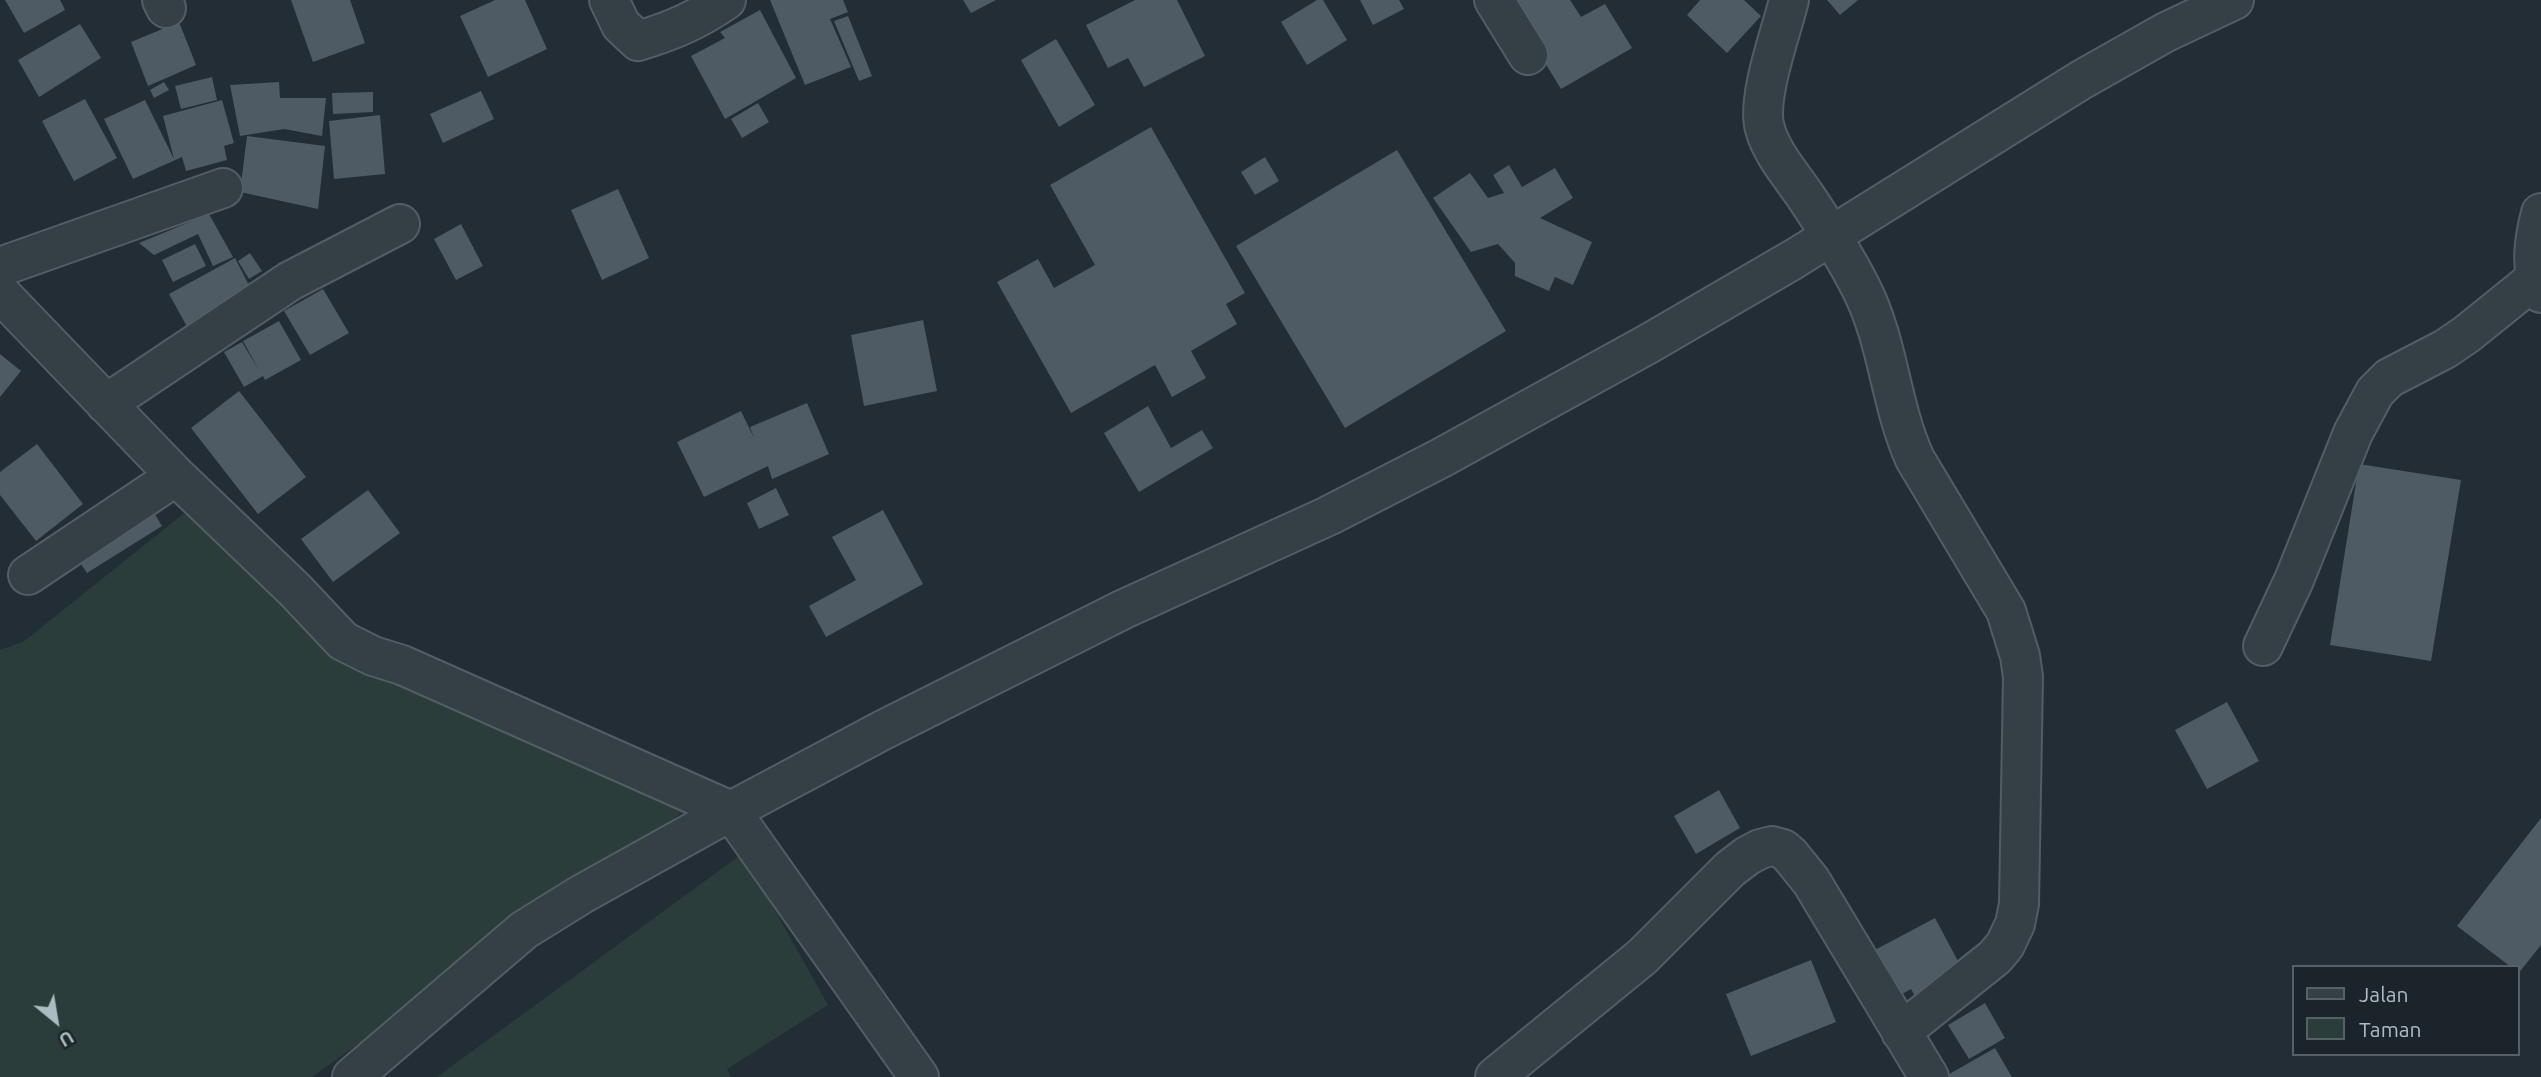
<!DOCTYPE html>
<html>
<head>
<meta charset="utf-8">
<style>
  body { margin:0 }
  #map { position:relative; width:2541px; height:1077px; overflow:hidden; background:#222d35; font-family:Ubuntu,sans-serif }
  canvas { display:block }
  .legend { position:absolute; left:2292px; top:965px; width:228px; height:91px; box-sizing:border-box; background:#1b242a; border:2px solid #576067; margin:0; padding:9px 12px; list-style:none; font-size:21px; color:#b0bac2 }
  .legend li { display:flex; align-items:center; gap:14px; height:35px }
  .legend b { width:35px; border:2px solid #576067 }
  .north { position:absolute; left:21px; top:986px; width:70px; height:70px; -webkit-text-stroke:5px #1b242a; paint-order:stroke; rotate:150deg; font-size:19px; font-weight:700; line-height:28px; text-align:center; color:#b0bac2 }
  .north::after { content:''; display:block; margin:auto; width:24px; height:32px; background:#b0bac2; clip-path:polygon(50% 0,100% 100%,50% 72%,0 100%) }
</style>
</head>
<body>
<div id="map">
<canvas width="2541" height="1077"></canvas>
<ul class="legend">
<li><b style="height:9px;background:#353f46"></b>Jalan</li>
<li><b style="height:19px;background:#2a3d3a"></b>Taman</li>
</ul>
<div class="north">U</div>
</div>
<script>
const g = document.querySelector('canvas').getContext('2d');
g.lineJoin = 'round';
function fillPath(path, color) {
  g.fillStyle = color;
  g.fill(path, 'evenodd');
}
function trace(path, color, width, dash) {
  g.strokeStyle = color;
  g.lineWidth = width;
  g.lineCap = dash ? 'butt' : 'round';
  g.setLineDash(dash || []);
  g.stroke(path);
}
fillPath(new Path2D(`
  M188 510 382 672 688 808 312 1077H0V650L23 642Z
  M743 853 828 1005 727 1069 731 1077H437Z`), '#2a3d3a');
fillPath(new Path2D(`
  M5 0H60L65 10 24 33Z
  M291 0H350L365 43 313 62Z
  M495 0H525L547 49 488 77 460 16Z
  M770 0H843L848 12 830 19 851 67 805 85Z
  M963 0H996L971 13Z
  M1135 0H1177L1205 56 1144 87 1128 58 1108 68 1086 25Z
  M1317 0H1323L1347 40 1307 65 1281 22Z
  M1360 0H1399L1404 9 1373 25Z
  M1510 0H1570L1581 17 1605 4 1632 48 1561 89 1534 45Z
  M1700 0H1744L1761 16 1727 53 1687 15Z
  M1827 0H1858L1840 15Z
  M760 10 796 78 725 119 691 56 725 38 720 32Z
  M848 16 872 76 859 81 834 21Z
  M179 22 196 65 148 86 131 42Z
  M80 24 101 58 39 97 18 60Z
  M1056 39 1095 105 1059 127 1021 60Z
  M212 77 217 100 181 109 175 86Z
  M164 82 169 90 154 98 150 90Z
  M279 82 280 98H326L322 136 284 129 240 136 230 85Z
  M481 91 494 119 443 143 430 114Z
  M373 92V112L333 114 332 93Z
  M85 99 117 158 74 181 42 121Z
  M145 100 174 159 163 116 222 100 234 143 224 146 227 160 186 171 182 157 133 179 104 119Z
  M758 103 769 122 742 138 731 119Z
  M380 115 385 174 334 179 329 121Z
  M1151 127 1245 293 1226 304 1237 324 1191 351 1206 378 1172 397 1155 365 1071 413 997 282 1038 259 1054 288 1095 265 1050 185Z
  M247 136 325 146 318 209 240 192Z
  M1397 150 1506 331 1345 428 1236 246Z
  M1265 157 1279 181 1255 195 1241 172Z
  M1509 165 1522 187 1555 168 1573 198 1540 218 1592 242 1573 285 1555 277 1549 291 1515 276V263L1498 244 1471 252 1433 198 1470 173 1488 198 1504 193 1493 175Z
  M618 189 649 258 602 280 571 210Z
  M209 214 233 257 213 266 198 234 154 255 139 243Z
  M461 224 483 266 456 280 434 239Z
  M195 244 206 266 173 282 162 260Z
  M250 253 262 271 249 279 238 261Z
  M235 258 255 297 190 332 169 294Z
  M323 289 349 333 310 355 284 311Z
  M923 320 937 391 864 406 851 335Z
  M279 321 301 360 265 380 263 376 244 387 224 352 242 342 260 372 243 341Z
  M0 354 21 371 0 397Z
  M239 391 306 477 258 514 191 428Z
  M807 403 829 454 772 479 768 466 704 497 677 442 741 411 754 438 750 427Z
  M1148 406 1171 448 1202 430 1213 448 1139 492 1104 433Z
  M37 444 83 504 36 541 0 495V472Z
  M2359 464 2461 480 2431 661 2330 645Z
  M776 488 789 515 759 529 747 503Z
  M368 490 400 533 333 582 301 539Z
  M147 501 162 526 87 573 71 549Z
  M883 510 923 584 826 637 809 606 856 580 832 537Z
  M2227 702 2259 761 2207 789 2175 730Z
  M1719 790 1740 828 1696 854 1674 816Z
  M2541 818V945L2518 974V967H2511L2457 926Z
  M1935 918 1958 961 1945 983 1916 998 1911 989 1895 998 1871 952Z
  M1811 960 1836 1022 1751 1056 1726 994Z
  M1985 1003 2005 1038 1969 1059 1948 1025Z
  M1995 1048 2012 1077H1944Z`), '#4e5a64');
const minor = new Path2D(`
  M162 0 166 8
  M609 0 621 25 638 41C672 31 697 20 726 0
  M1494 0 1528 55
  M1789 0C1781 33 1756 99 1765 129 1772 154 1792 176 1806 197 1826 227 1845 256 1861 288 1889 343 1890 404 1915 459L2006 611 2020 656 2023 677 2019 904 2015 924 2005 945 1995 957 1901 1032
  M2541 213C2534 240 2530 267 2541 293
  M0 267 223 188
  M0 293 176 476 295 590 343 641 373 656 402 665 731 811 919 1077
  M106 404 290 281 400 224
  M28 575 176 476
  M2263 646 2294 580 2353 433 2375 392 2389 378 2445 349 2467 334 2535 279
  M352 1077 524 930 582 894 731 811 883 730 1124 609 1328 516 1441 458 1648 344 1794 259 2081 80 2166 32 2234 0
  M1495 1077 1642 957 1730 869 1747 856 1760 849 1772 846 1783 849 1790 855 1811 881 1929 1077`);
trace(minor, '#535d64', 42);
trace(minor, '#353f46', 38);
</script>
</body>
</html>
